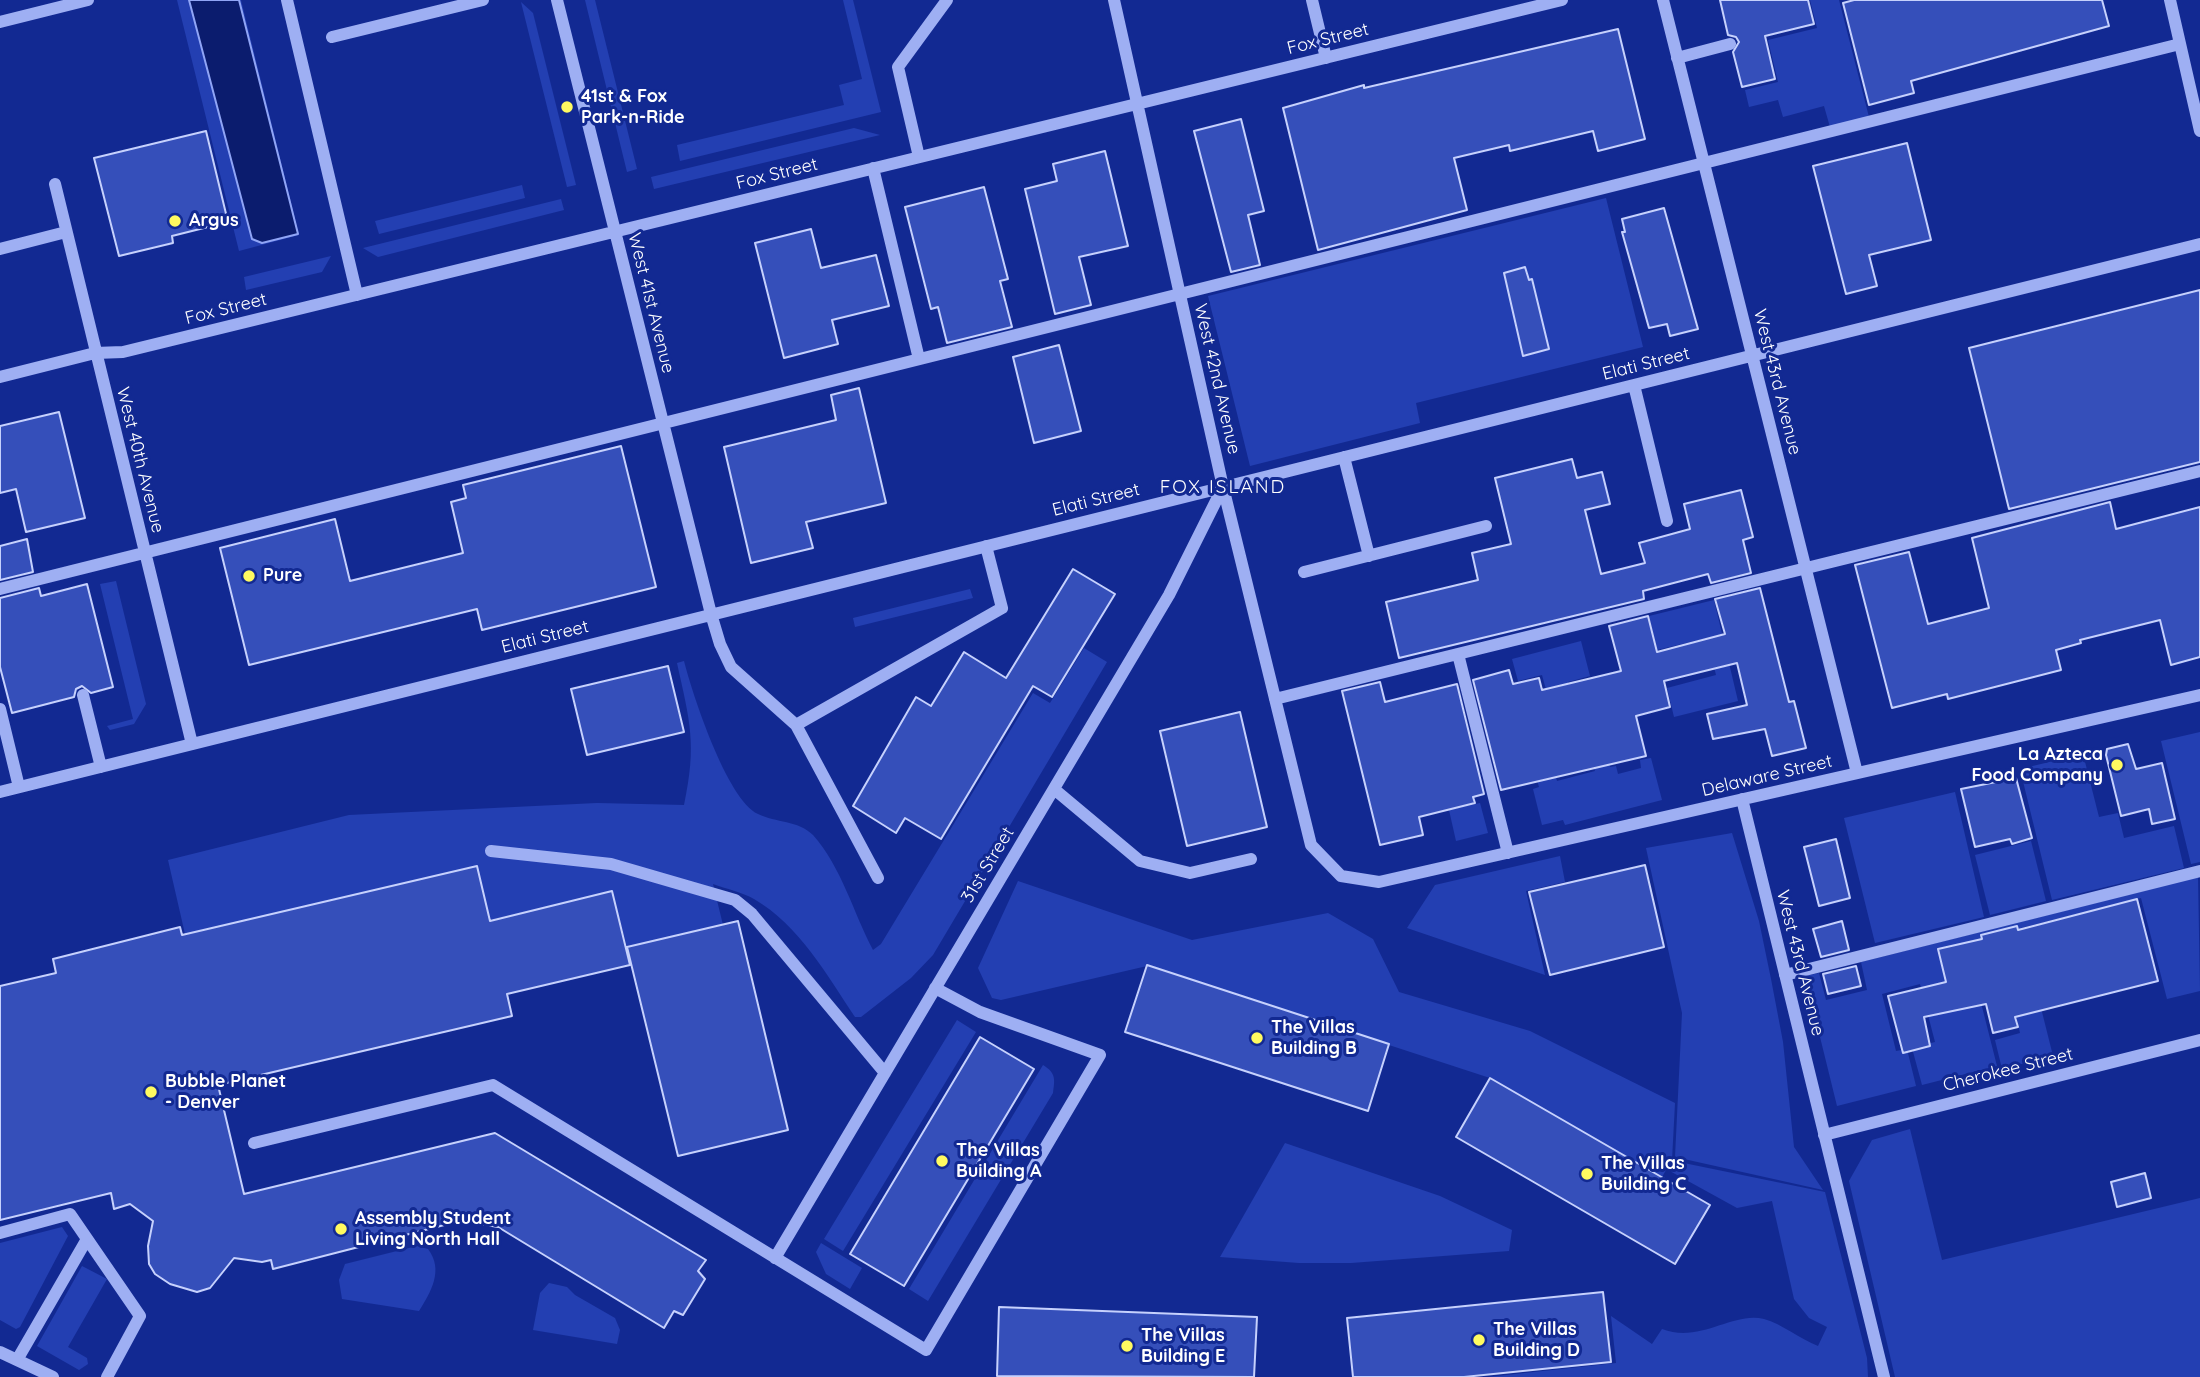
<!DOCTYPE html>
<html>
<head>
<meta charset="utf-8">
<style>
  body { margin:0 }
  canvas { display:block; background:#122992 }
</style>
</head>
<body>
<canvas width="2200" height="1377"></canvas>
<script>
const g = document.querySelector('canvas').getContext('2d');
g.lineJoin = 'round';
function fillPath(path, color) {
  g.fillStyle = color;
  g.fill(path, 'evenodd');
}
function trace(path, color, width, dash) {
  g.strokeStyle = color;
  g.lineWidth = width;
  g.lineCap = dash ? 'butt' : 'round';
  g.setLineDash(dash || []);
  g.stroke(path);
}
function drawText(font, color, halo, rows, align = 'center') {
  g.font = font + ' Quicksand,sans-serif';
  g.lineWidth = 6;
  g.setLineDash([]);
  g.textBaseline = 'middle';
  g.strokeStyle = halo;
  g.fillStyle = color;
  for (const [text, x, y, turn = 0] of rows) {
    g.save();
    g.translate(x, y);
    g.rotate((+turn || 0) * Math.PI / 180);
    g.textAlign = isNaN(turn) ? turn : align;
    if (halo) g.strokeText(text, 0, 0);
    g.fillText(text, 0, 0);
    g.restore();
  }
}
fillPath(new Path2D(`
  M177 0H241L299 235 239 251Z
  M585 0H595L637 169 627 172Z
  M843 0H853L881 112 680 161 677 145 844 105 839 85 862 79Z
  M1810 0H1839L1869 117 1830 127 1824 106 1783 117 1778 100 1749 107 1745 90 1778 82 1768 40 1817 28Z
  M521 2 533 13 576 185 567 187Z
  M854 128 880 135 654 189 651 177Z
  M522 185 525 198 379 234 375 221Z
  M1606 198 1643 347 1416 403 1420 423 1250 466 1208 296Z
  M561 199 564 210 378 257 363 248Z
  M331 256 322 272 246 290 244 277Z
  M116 581 146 704 134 724 110 730 107 726 133 719 100 584Z
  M970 589 973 598 855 627 853 618Z
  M1714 600 1738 701 1674 717 1667 688 1716 675 1707 638 1657 650 1649 616Z
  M1581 641 1590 676 1568 682 1581 734 1550 704 1542 675 1518 681 1512 659Z
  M1084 648 1107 662 933 955 911 978 861 1017H855C827 975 799 925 754 899 742 892 726 889 713 884L723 925 627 947 612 892 490 920 185 934 168 860 349 815 597 803 684 805C697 744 690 722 677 663L684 661C692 693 727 800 758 814 776 823 798 820 813 835 842 868 853 912 873 950L881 944 1033 693 1050 703Z
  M1600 730 1610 767 1616 766 1618 774 1641 768 1640 760 1651 758 1662 800 1565 825 1563 820 1542 825 1533 789 1539 787 1527 742 1545 737 1557 781 1595 771 1585 734Z
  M2200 732V862L2191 864 2161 741Z
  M2083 754 2099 817 2118 813 2124 838 2174 826 2184 868 2052 900 2020 769Z
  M1955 792 1984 917 1875 943 1844 818Z
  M1480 803 1488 833 1456 841 1449 810Z
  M1732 833 1759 921 1771 979 1783 1042 1794 1147 1823 1190 1675 1157 1682 1013 1646 848Z
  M2031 841 2046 901 1990 915 1975 855Z
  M1560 856 1565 882 1526 891 1545 975 1407 928 1435 885Z
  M2198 877 2200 991 2167 999 2141 898 2021 928 2053 1056 2002 1069 1995 1040 2020 1033 2013 1002 1976 983 1997 1066 1922 1085 1912 1048 1935 1042 1920 984 1882 994 1896 1051 1907 1049 1916 1086 1837 1106 1805 976 1819 973 1826 1000 1867 990 1861 962Z
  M1018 881 1192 940 1328 913 1373 939 1399 992 1530 1031 1675 1103 1672 1160 1662 1177 1490 1078 1147 966 1001 1000 992 998 978 968Z
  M957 1020 976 1032 843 1251 824 1239Z
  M1043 1065C1056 1073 1055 1079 1053 1093L928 1301 909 1289Z
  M1910 1129 1942 1260 2200 1198V1377H1895L1849 1181 1872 1140Z
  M1285 1143 1440 1196 1512 1230 1509 1251 1351 1263H1299L1220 1257Z
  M1674 1161 1825 1192 1867 1358 1868 1377H1488L1616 1363 1611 1316 1652 1344 1662 1329C1700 1344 1733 1311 1764 1319 1782 1324 1800 1339 1818 1346L1827 1327 1809 1318 1794 1299 1772 1201 1737 1208 1668 1170Z
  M62 1227 68 1236 20 1327 16 1329 0 1320V1243Z
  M821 1243 862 1268 850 1289 826 1274 816 1252Z
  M417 1246 428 1249C444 1270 431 1292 419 1311L342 1299 339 1280 345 1264Z
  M82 1266 107 1279 68 1347 87 1358 88 1364 79 1370 37 1346Z
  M549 1283 567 1287 575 1295 615 1318 620 1330 617 1344 533 1330 540 1293Z`), '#233fb2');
const water = new Path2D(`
  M189 0H239L298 234 262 243 252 239Z`);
fillPath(water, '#0b1c6e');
trace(water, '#90a5f6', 2);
const building = new Path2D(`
  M1720 0H1808L1814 24 1765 36 1775 79 1742 87 1733 52 1739 42 1736 37 1728 35Z
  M1854 0H2102L2109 26 1911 81 1914 93 1869 105 1843 3Z
  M1618 29 1645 139 1598 151 1593 131 1510 151 1509 145 1454 158 1467 210 1318 250 1283 108 1364 85V88Z
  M1241 119 1264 211 1248 215 1260 265 1231 272 1194 131Z
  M206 131 228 222 172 236 173 243 119 256 94 158Z
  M1907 143 1931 240 1869 255 1877 286 1846 294 1813 166Z
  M1105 151 1128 246 1079 257 1091 305 1055 314 1025 189 1057 181 1053 164Z
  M984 187 1008 279 1000 281 1012 327 947 343 938 307 931 309 905 207Z
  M1664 208 1698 329 1670 336 1667 324 1649 328 1622 232H1625L1622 219Z
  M811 229 821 268 876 255 889 306 832 320 838 344 784 358 755 243Z
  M1525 267 1529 280 1532 279 1549 349 1523 356 1504 273Z
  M2200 290V462L2009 509 1969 348Z
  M1059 345 1081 431 1034 443 1013 357Z
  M859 388 886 503 806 522 813 548 751 563 724 447 836 420 831 395Z
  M59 412 85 518 26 532 16 489 0 493V426Z
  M621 446 656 587 482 630 477 609 249 665 220 548 335 519 350 581 463 553 451 502 466 498 463 485Z
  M1572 459 1577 478 1602 472 1610 504 1585 510 1601 574 1645 563 1639 543 1690 529 1684 504 1741 490 1753 537 1743 540 1751 573 1711 583 1708 574 1643 591 1644 599 1399 658 1386 602 1478 580 1472 553 1511 544 1495 478Z
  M2110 502 2116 529 2200 507V657L2171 665 2160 620 2080 640 2081 643 2056 650 2061 670 1948 699 1947 694 1892 708 1855 565 1909 552 1928 624 1989 608 1972 538Z
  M27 539 33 572 0 580V546Z
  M1073 569 1115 594 1052 697 1033 686 941 839 905 818 896 833 853 806 916 697 931 706 964 652 1006 678Z
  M87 584 113 687 91 693 82 686 76 689 74 697 12 713 0 667V598L39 588 41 596Z
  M1760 588 1789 702 1794 701 1806 748 1772 756 1765 729 1713 739 1707 714 1747 705 1737 663 1664 681 1670 707 1636 716 1646 756 1501 790 1473 680 1509 670 1513 684 1539 678 1542 690 1621 671 1609 626 1648 616 1657 652 1725 634 1715 599Z
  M668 666 684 732 587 755 571 689Z
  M1380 682 1385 702 1457 684 1484 794 1473 797 1475 803 1419 817 1423 835 1380 845 1342 691Z
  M1240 712 1267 827 1187 846 1160 731Z
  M2128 744 2136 769 2162 763 2175 819 2152 824 2149 809 2121 816 2106 755 2107 749Z
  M2016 778 2032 838 2012 844 2010 839 1975 847 1961 789Z
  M1836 839 1850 898 1819 906 1804 847Z
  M1645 865 1664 947 1550 975 1529 892Z
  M477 866 490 921 612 891 630 965 507 994 512 1016 218 1085 244 1194 495 1133 706 1260 698 1271 705 1279 683 1315 674 1311 664 1328 498 1227 480 1224 460 1221 273 1269 271 1260 262 1262 234 1258 210 1288 197 1292 170 1284 155 1274 149 1264 148 1246 153 1221 130 1204 114 1209 111 1193 0 1220V986L56 973 53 959 180 927 182 935Z
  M2137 899 2158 981 2015 1017 2018 1027 1993 1033 1986 1004 1924 1017 1930 1046 1903 1053 1888 996 1946 982 1938 949 1982 939 1981 935 2017 926 2018 930Z
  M738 921 788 1130 678 1156 627 947Z
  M1842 921 1849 950 1821 957 1813 929Z
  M1147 965 1389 1044 1368 1111 1125 1032Z
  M1856 966 1861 986 1828 994 1823 974Z
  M980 1037 1034 1069 904 1286 850 1254Z
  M1490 1078 1710 1205 1675 1264 1456 1137Z
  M2145 1173 2151 1198 2117 1207 2111 1182Z
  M1603 1292 1611 1362 1464 1377H1353L1347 1318Z
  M999 1307 1257 1317 1254 1377 997 1376Z`);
fillPath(building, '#354fba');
trace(building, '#c6d1fd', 2);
trace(new Path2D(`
  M287 0 357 295
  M557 0 711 614 720 644 731 667 796 725 1002 608 986 546
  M1114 0 1223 487 1311 845 1341 876 1379 882 2200 695
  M1312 0 1326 58
  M1663 0 1857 773
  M2170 0 2200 131
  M0 22 88 0
  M332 37 483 0
  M1677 58 1730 44
  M919 157 898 67 947 0
  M873 168 919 359
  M55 184 192 744
  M0 249 66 232
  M0 377 95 353 123 352 1562 0
  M1634 385 1667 521
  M1344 457 1369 556
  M1304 572 1486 526
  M0 589 2180 44
  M1458 654 1508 853
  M83 695 101 767
  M1275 699 2200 471
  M0 709 19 787
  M796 725 878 878
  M1054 789 1140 861 1190 873 1251 859
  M0 792 2200 244
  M1742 799 1884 1377
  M491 851 611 864 735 900 752 914 885 1073
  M1785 975 2200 871
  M1824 1135 2200 1040
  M254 1143 493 1085 926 1350 1100 1055 980 1012 935 988
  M0 1233 70 1214 140 1316 107 1377
  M775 1258 1169 595 1223 487
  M0 1352 53 1377
  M17 1360 87 1239`), '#9eaff3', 12);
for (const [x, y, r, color] of [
  [567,107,7,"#fffa60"],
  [175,221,7,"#fffa60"],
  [249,576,7,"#fffa60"],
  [2117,765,7,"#fffa60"],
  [1257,1038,7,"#fffa60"],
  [151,1092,7,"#fffa60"],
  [942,1161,7,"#fffa60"],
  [1587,1174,7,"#fffa60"],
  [341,1229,7,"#fffa60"],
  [1479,1340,7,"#fffa60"],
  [1127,1346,7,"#fffa60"]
]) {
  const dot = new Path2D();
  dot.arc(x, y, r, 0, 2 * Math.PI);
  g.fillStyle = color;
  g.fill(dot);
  trace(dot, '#122992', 2.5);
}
drawText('18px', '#fff', '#122992', [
  ["Fox Street",1328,39,-14],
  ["Fox Street",777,174,-14],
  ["West 41st Avenue",651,303,76],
  ["Fox Street",226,309,-14],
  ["Elati Street",1646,364,-14],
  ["West 42nd Avenue",1217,379,77],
  ["West 43rd Avenue",1777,382,76],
  ["West 40th Avenue",140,460,76],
  ["Elati Street",1096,500,-14],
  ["Elati Street",545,637,-14],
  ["Delaware Street",1767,776,-13],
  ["31st Street",988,865,-59],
  ["West 43rd Avenue",1800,963,76],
  ["Cherokee Street",2008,1070,-14]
]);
drawText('bold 18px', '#fff', '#122992', [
  ["41st & Fox",581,97],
  ["Park-n-Ride",581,118],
  ["Argus",189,221],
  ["Pure",263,576],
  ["La Azteca",2103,755,"right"],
  ["Food Company",2103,776,"right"],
  ["The Villas",1271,1028],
  ["Building B",1271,1049],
  ["Bubble Planet",165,1082],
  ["- Denver",165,1103],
  ["The Villas",956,1151],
  ["Building A",956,1172],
  ["The Villas",1601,1164],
  ["Building C",1601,1185],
  ["Assembly Student",355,1219],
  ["Living North Hall",355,1240],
  ["The Villas",1493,1330],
  ["Building D",1493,1351],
  ["The Villas",1141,1336],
  ["Building E",1141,1357]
], 'left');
g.letterSpacing = '2px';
drawText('19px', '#fff', '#122992', [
  ["FOX ISLAND",1223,487]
]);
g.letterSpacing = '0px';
</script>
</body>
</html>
